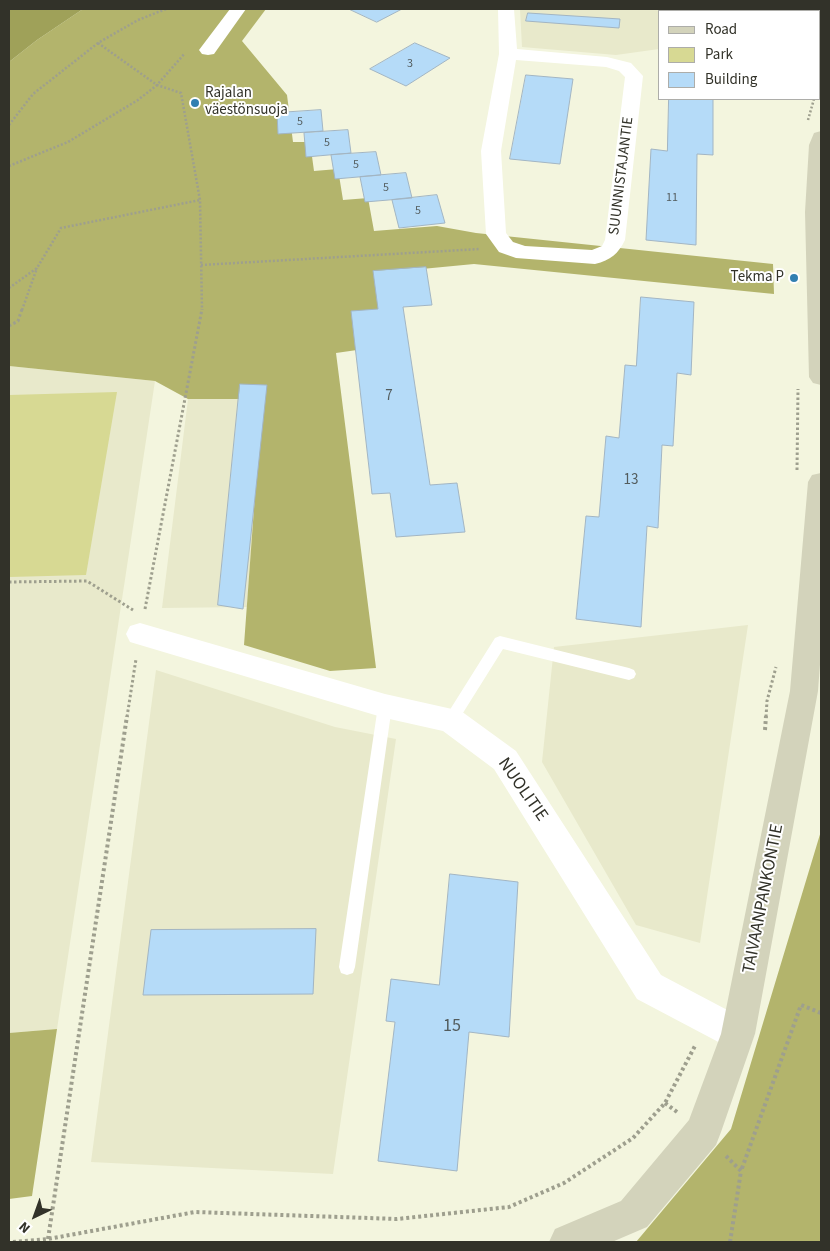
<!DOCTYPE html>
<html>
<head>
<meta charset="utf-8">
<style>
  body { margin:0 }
  #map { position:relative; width:830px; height:1251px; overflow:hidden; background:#f3f5de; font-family:"Source Sans 3",sans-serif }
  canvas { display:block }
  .frame { position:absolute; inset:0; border:10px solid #323229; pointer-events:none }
  .legend { position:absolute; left:658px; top:10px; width:162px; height:90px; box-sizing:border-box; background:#fff; border:1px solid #adada9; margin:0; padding:6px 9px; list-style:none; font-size:15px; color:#323229 }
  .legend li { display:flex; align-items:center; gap:10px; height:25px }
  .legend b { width:25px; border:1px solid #adada9 }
  .north { position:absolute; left:10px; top:1191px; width:50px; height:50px; -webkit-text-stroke:4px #fff; paint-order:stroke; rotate:222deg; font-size:14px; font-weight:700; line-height:20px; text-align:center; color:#323229 }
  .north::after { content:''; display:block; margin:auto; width:18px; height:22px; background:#323229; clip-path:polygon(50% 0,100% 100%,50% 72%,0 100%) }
</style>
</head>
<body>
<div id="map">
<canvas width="830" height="1251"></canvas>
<div class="frame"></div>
<ul class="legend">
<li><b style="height:6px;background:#d3d3bb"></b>Road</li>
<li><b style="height:14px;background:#d7d993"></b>Park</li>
<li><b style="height:14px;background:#b5dbf8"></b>Building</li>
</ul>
<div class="north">N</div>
</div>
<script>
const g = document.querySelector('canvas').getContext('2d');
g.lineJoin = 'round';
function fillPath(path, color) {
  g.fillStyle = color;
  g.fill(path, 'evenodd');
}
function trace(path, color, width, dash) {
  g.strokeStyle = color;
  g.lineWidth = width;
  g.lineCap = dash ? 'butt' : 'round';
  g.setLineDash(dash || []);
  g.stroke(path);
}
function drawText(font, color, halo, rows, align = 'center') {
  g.font = font + ' "Source Sans 3",sans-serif';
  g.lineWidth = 4;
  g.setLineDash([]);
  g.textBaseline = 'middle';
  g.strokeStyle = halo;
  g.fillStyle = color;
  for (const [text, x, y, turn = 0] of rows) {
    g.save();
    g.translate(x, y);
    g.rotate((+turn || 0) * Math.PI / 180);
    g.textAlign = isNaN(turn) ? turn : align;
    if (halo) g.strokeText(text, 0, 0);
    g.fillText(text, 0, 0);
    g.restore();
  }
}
fillPath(new Path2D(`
  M520 9H664V11H659V49L616 55 522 47Z
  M9 366 155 381 57 1029 9 1033Z
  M188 399H262L247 607 162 608Z
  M748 625 700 943 636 925 542 762 554 647Z
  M156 670 335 727 396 739 333 1174 91 1162Z`), '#e8e9cb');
fillPath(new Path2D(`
  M117 392 86 575 9 577V395Z`), '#d7d993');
fillPath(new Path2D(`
  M83 9H266L242 41 287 95 293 142H310L314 171 338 169 343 200 368 198 374 231 437 226 476 233 773 264 774 294 474 264 380 273 387 309 364 349 336 353 376 668 330 671 244 645 262 399H188L155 381 9 366V62L37 40Z
  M821 831V1242H636L731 1129Z
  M57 1029 32 1196 9 1199V1033Z`), '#b3b46c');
fillPath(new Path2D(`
  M9 9H83L37 40 9 62Z`), '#9fa159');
const building = new Path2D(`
  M349 9H402L377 22Z
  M685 9H719V11H685Z
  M528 13 620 19 619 28 526 21Z
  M415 43 450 58 406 86 370 69Z
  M526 75 573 79 560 164 510 159Z
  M669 99H713V155L697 154 696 245 646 240 651 149 667 151Z
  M321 110 323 131 278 134 277 113Z
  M348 130 351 153 306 157 304 133Z
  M376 152 381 175 335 179 331 155Z
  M406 173 412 198 365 202 360 177Z
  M437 195 445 223 399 228 392 200Z
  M426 267 432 305 403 307 430 485 457 483 465 532 396 537 390 493 372 494 351 311 378 309 373 271Z
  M641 297 694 302 691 375 677 373 673 446 662 445 658 528 647 526 641 627 576 619 586 516 599 517 606 436 619 438 625 365 636 366Z
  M240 384 267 385 243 609 218 605Z
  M450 874 518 882 509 1037 469 1032 457 1171 378 1161 395 1022 386 1021 391 979 439 985Z
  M316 929 313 994 143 995 151 930Z`);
fillPath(building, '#b5dbf8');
trace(building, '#a2b5c3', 1);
trace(new Path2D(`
  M98 43 157 85 181 93 200 200 202 310
  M819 85 821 77
  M808 120 814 99
  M9 125 33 94 98 43 138 20 166 9
  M9 166 68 142 138 100 157 85 185 53
  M201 265 480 249
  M9 288 37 268 61 228 200 200
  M22 310 37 268`), '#9e9f8e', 2.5, [2, 2]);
trace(new Path2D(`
  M9 326 18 321 22 309
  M797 470 798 389
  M9 582 87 581 133 610
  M145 609 202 309
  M127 717 136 659
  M766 717 767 701 776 667`), '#9e9f8e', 3, [2.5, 2.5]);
trace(new Path2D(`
  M765 730 766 716
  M665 1103 677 1112
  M726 1156 741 1171 801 1005 821 1013
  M48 1239 127 716
  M13 1242 48 1239 195 1212 397 1219 509 1207 564 1183 633 1138 665 1103 696 1044
  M730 1242 741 1171`), '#9e9f8e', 4, [3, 3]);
fillPath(new Path2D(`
  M500 636 629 668 634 670 636 674 634 678 629 680 503 649 456 724 451 726 446 724 444 720 446 716 495 638Z
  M385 700 390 702 392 706 355 967 353 973 347 975 341 973 339 967 378 706 380 702Z`), '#fff');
fillPath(new Path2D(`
  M230 9H246L214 54 208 55 202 54 199 50Z
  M498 9H514L517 49 607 57 631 63 643 76 625 240C618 254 611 260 595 264L516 258 499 252 486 234 481 151 499 54ZM516 60 606 67 619 71 625 77 605 240 602 246 592 250 525 246 513 242 506 233 501 151Z
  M140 623 385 694 461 711 516 751 661 975 750 1022 755 1034 750 1046 738 1051 726 1046 637 999 494 769 443 731 385 718 130 642 126 634 130 626Z`), '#fff');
fillPath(new Path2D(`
  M821 131V385L813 383 809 377 805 212 809 145 814 133Z
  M821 473V651L818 691 755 1034 721 1132 716 1145 647 1227 612 1242H549L555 1229 621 1201 689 1120 721 1034 790 691 808 482 812 475Z`), '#d3d3bb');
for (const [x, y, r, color] of [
  [195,103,5,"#317fb1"],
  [794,278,5,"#317fb1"]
]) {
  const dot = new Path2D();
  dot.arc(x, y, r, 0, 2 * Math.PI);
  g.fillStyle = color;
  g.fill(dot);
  trace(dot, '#fff', 2);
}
drawText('12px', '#535c5d', null, [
  ["3",410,64],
  ["5",300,122],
  ["5",327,143],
  ["5",356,165],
  ["5",386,188],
  ["11",672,198],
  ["5",418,211]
]);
drawText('15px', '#323229', '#fff', [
  ["Rajalan",205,94],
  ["väestönsuoja",205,111],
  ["Tekma P",784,278,"right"]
], 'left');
drawText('15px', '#323229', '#fff', [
  ["SUUNNISTAJANTIE",622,176,-83]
]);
drawText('15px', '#535c5d', null, [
  ["7",389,397],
  ["13",631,481]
]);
drawText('18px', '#323229', '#fff', [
  ["NUOLITIE",522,790,55],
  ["TAIVAANPANKONTIE",764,899,-79]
]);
drawText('18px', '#535c5d', null, [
  ["15",452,1027]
]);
</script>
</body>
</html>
